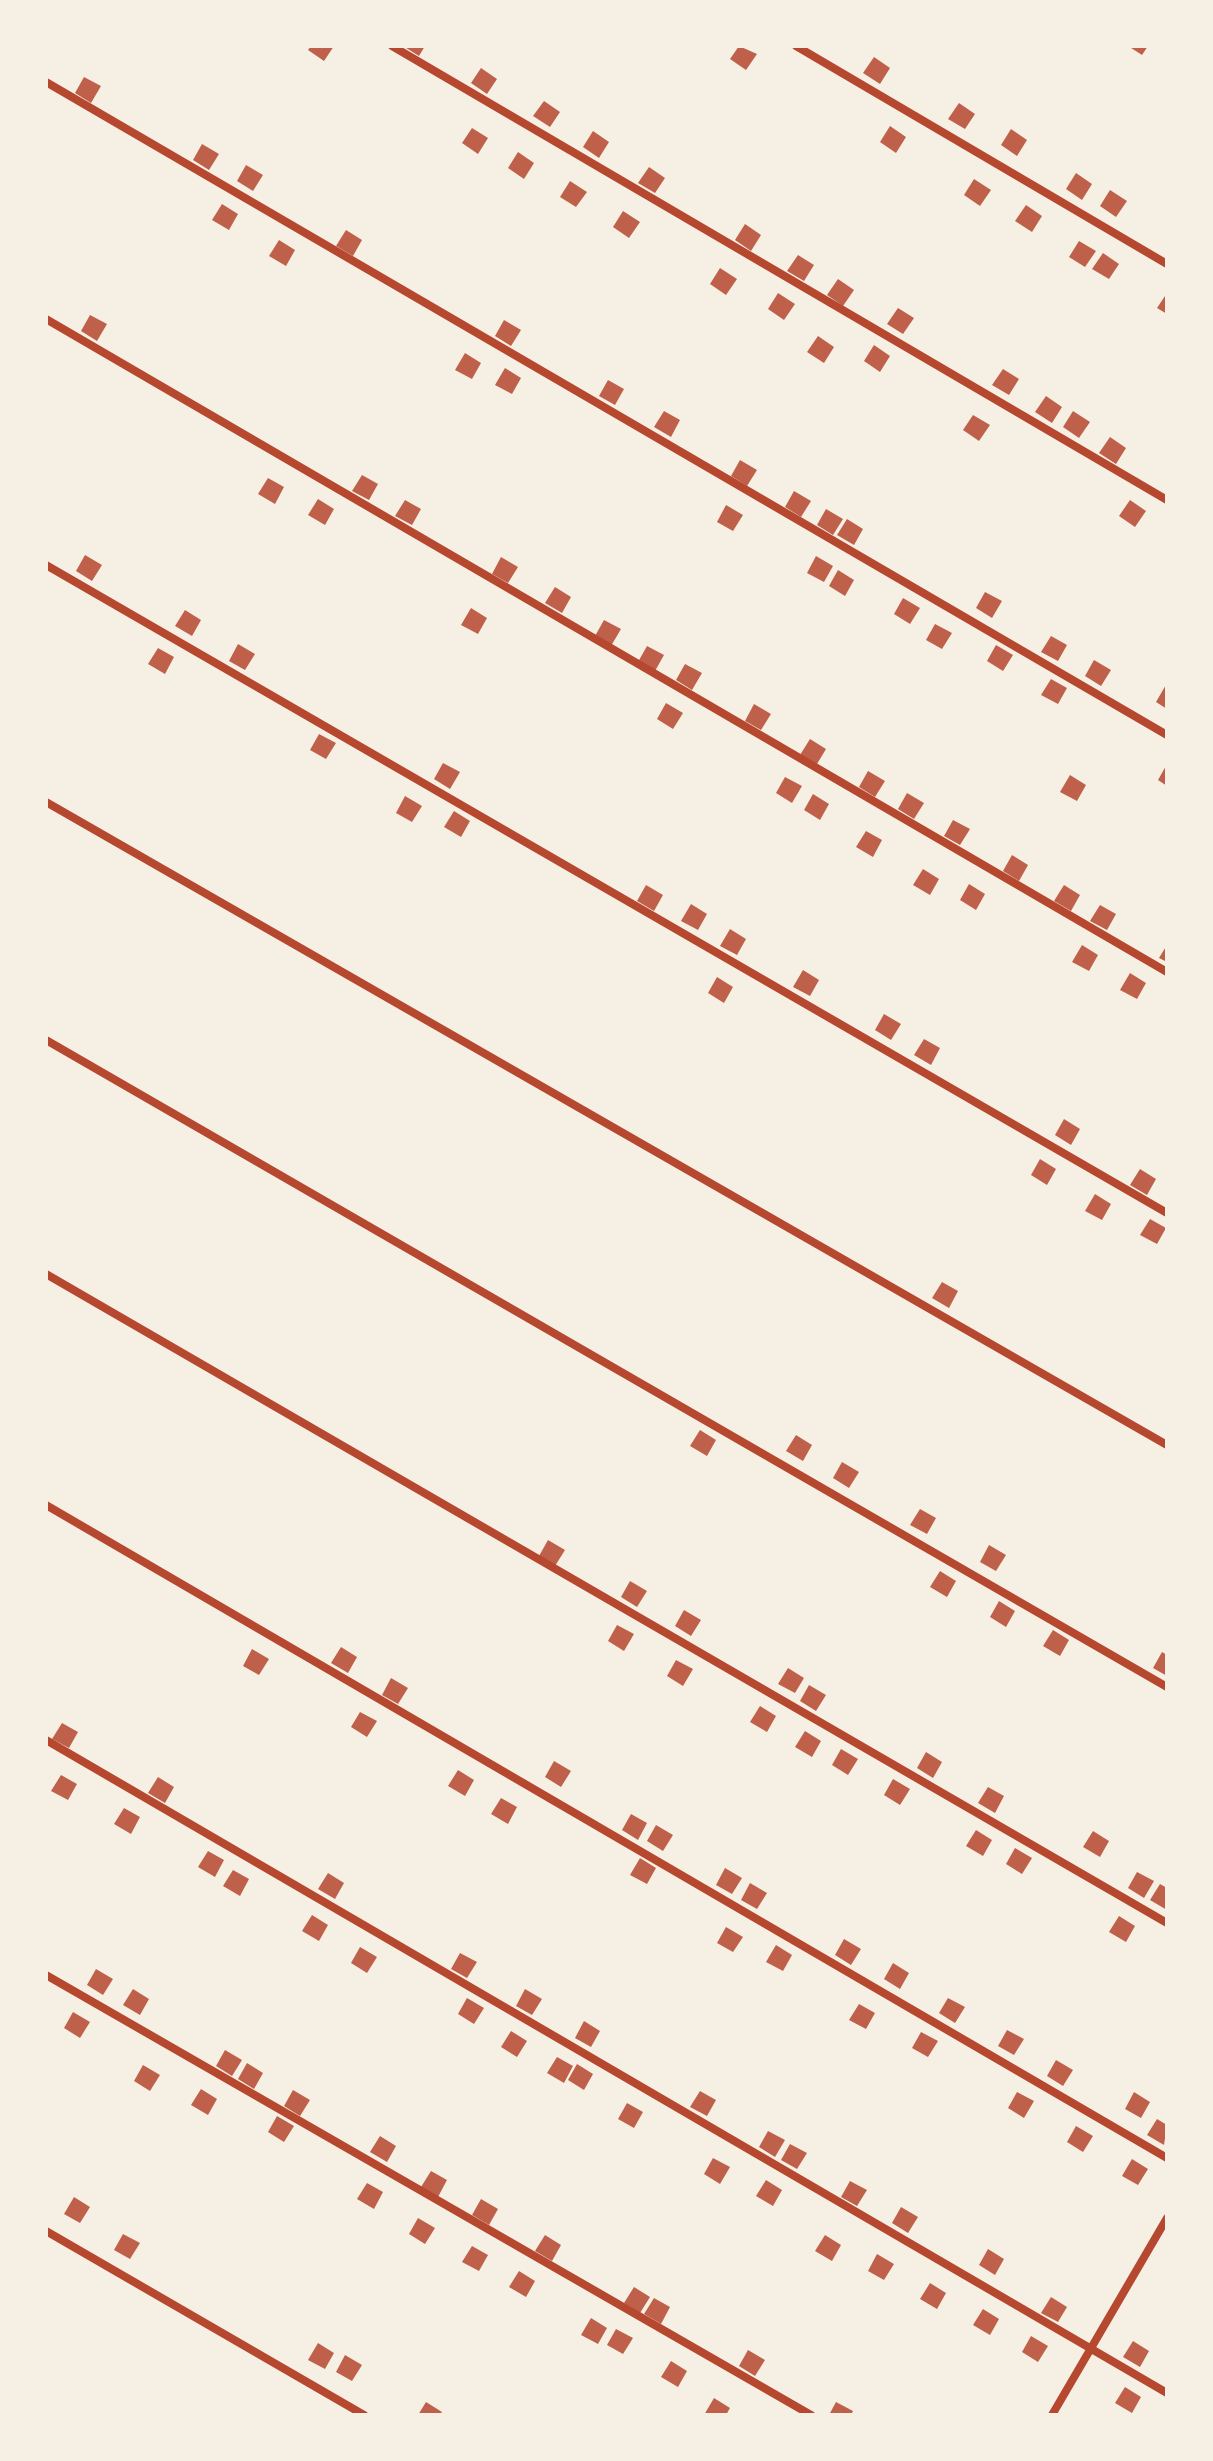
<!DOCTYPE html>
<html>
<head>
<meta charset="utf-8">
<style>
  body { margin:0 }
  #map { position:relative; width:1213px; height:2461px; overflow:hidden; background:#f6efe4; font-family:"Alegreya Sans",sans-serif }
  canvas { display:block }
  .frame { position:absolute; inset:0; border:48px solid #f6efe4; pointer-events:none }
</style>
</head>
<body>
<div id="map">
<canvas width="1213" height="2461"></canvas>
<div class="frame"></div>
</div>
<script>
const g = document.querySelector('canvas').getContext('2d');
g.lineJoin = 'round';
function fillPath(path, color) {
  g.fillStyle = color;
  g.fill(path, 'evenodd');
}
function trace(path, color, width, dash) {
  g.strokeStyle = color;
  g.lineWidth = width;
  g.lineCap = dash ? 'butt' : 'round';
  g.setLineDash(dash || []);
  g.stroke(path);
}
fillPath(new Path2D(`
  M311 46H334L324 61 308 50Z
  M403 46H425L419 56Z
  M739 46 757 54 746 70 730 59Z
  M1128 46H1148L1142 55Z
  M874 57 890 68 880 84 863 73Z
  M481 68 497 79 487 94 471 83Z
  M84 77 101 86 91 103 75 93Z
  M544 101 560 112 550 127 533 116Z
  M959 103 975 114 965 129 948 119Z
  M890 126 906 137 896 153 880 142Z
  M472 128 488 138 478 154 462 143Z
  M1011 129 1027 140 1017 156 1001 145Z
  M593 131 609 142 599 158 583 147Z
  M202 144 219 154 209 170 193 160Z
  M518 152 534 163 524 179 508 168Z
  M246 165 263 175 253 191 237 181Z
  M649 167 665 178 655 193 638 183Z
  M1076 173 1092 184 1082 200 1066 189Z
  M974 179 991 190 980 206 964 195Z
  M570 181 587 192 576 207 560 197Z
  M1110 190 1127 201 1116 217 1100 206Z
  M222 204 238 214 229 230 212 220Z
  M1026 205 1042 216 1032 232 1015 221Z
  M623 211 640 222 629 238 613 227Z
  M745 224 761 235 751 251 735 240Z
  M346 230 362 240 353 256 336 246Z
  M279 240 295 250 286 266 269 256Z
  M1079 241 1096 251 1085 267 1069 257Z
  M1103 253 1119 264 1109 279 1092 269Z
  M798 255 814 265 804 281 787 271Z
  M720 268 737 279 726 295 710 284Z
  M838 279 854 290 843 306 827 295Z
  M778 293 795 304 784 320 768 309Z
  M1167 293V314L1157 308Z
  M898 308 914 318 903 334 887 324Z
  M90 315 107 324 97 341 81 331Z
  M504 320 521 330 511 346 495 336Z
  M818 336 834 347 824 363 807 352Z
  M874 345 890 356 880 372 864 361Z
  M465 353 481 363 472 379 455 370Z
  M505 368 521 378 512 394 495 385Z
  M1003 369 1019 379 1009 395 992 385Z
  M608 380 624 389 615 405 599 396Z
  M1046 396 1062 407 1052 423 1035 412Z
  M664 411 680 420 671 437 654 427Z
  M1073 411 1090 422 1079 438 1063 427Z
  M973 415 990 425 979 441 963 430Z
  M1110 437 1126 448 1116 464 1099 453Z
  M740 460 757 470 747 486 731 476Z
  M362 475 378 484 369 500 352 491Z
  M268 478 284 487 275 504 258 494Z
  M794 491 811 501 801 517 785 507Z
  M318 499 334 509 325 525 308 515Z
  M405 500 421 509 412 525 395 516Z
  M1130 500 1146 511 1135 527 1119 516Z
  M726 505 743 515 733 531 717 522Z
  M826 509 843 519 833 535 817 525Z
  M847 519 863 529 854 545 837 535Z
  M85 555 102 565 92 581 76 571Z
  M816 556 833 566 824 582 807 573Z
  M501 557 518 567 508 583 492 574Z
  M838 570 854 580 845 596 829 586Z
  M555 587 571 597 562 613 545 603Z
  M985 592 1002 601 992 618 976 608Z
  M903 598 920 608 910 624 894 614Z
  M471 608 487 618 478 634 461 625Z
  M185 610 201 620 192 636 175 626Z
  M604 620 621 629 611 646 595 636Z
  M935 624 952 633 942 649 926 640Z
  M1051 636 1067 645 1058 661 1041 652Z
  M238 644 255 654 245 670 229 661Z
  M996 645 1013 655 1003 671 987 661Z
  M647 646 664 655 655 671 638 662Z
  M158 648 174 657 165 674 148 664Z
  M1094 660 1111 670 1101 686 1085 676Z
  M685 664 702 673 692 690 676 680Z
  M1051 679 1067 688 1058 704 1041 695Z
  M1167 683V709L1156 702Z
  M666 703 683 713 673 729 657 719Z
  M754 704 771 714 761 730 745 721Z
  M319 734 336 743 326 759 310 750Z
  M810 739 826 749 817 764 800 755Z
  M443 763 460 772 450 789 434 779Z
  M1167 764V786L1158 780Z
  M868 771 885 781 875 797 859 787Z
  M1070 775 1086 785 1077 801 1060 792Z
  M785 777 802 786 792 803 776 793Z
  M907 793 924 803 914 819 898 809Z
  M813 794 829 804 820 820 804 810Z
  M405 796 422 806 412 822 396 813Z
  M454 811 470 821 461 837 444 827Z
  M953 820 970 829 960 845 944 836Z
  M866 831 882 840 873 857 856 847Z
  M1012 855 1028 865 1019 881 1003 871Z
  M923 869 939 879 930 895 913 885Z
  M969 884 985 894 976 910 960 900Z
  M646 885 663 895 654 911 637 901Z
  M1064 885 1080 895 1071 911 1054 901Z
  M691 904 707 914 698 930 681 921Z
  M1100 905 1116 914 1107 930 1090 921Z
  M730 929 746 939 737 955 720 946Z
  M1082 945 1098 955 1089 971 1072 962Z
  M1167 945V962L1159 958Z
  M803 970 819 980 810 996 793 987Z
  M1130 973 1146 983 1137 999 1120 990Z
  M717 977 733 987 724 1003 708 993Z
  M884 1014 901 1024 891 1040 875 1030Z
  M924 1039 940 1048 931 1065 914 1055Z
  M1064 1119 1080 1129 1071 1145 1055 1135Z
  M1040 1159 1056 1169 1047 1185 1031 1175Z
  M1140 1169 1156 1179 1147 1195 1130 1185Z
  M1095 1194 1111 1204 1102 1220 1085 1211Z
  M1150 1219 1166 1228 1157 1244 1140 1235Z
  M942 1282 958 1291 949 1308 932 1298Z
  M700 1430 716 1440 707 1456 690 1446Z
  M796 1435 812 1445 803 1461 786 1451Z
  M842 1462 859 1472 849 1488 833 1478Z
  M920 1509 936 1518 927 1534 910 1525Z
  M548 1540 565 1550 555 1566 539 1556Z
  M989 1545 1006 1555 996 1571 980 1562Z
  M940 1571 956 1581 947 1597 930 1587Z
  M630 1581 647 1591 637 1607 621 1597Z
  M999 1601 1015 1611 1006 1627 990 1617Z
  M684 1610 701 1620 691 1636 675 1626Z
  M617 1625 634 1634 624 1651 608 1641Z
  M1053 1630 1069 1640 1060 1656 1043 1646Z
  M341 1647 357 1657 348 1673 331 1663Z
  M252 1649 269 1659 259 1675 243 1666Z
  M1162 1652 1167 1655V1676L1153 1668Z
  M676 1660 693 1669 683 1686 667 1676Z
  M788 1668 804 1678 795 1693 778 1684Z
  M391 1678 408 1688 398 1704 382 1695Z
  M809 1685 826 1695 816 1711 800 1701Z
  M760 1706 776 1716 767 1732 750 1722Z
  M360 1712 377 1721 367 1737 351 1727Z
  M62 1723 78 1732 69 1748 52 1739Z
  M805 1731 821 1741 812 1757 795 1747Z
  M841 1749 858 1759 848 1775 832 1765Z
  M926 1752 942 1762 933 1778 917 1768Z
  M554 1761 571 1771 561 1787 545 1777Z
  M458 1770 474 1780 465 1796 448 1786Z
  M61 1775 77 1784 68 1800 51 1791Z
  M158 1777 174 1787 165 1803 148 1793Z
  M893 1779 910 1789 900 1805 884 1795Z
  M988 1787 1004 1796 995 1813 978 1803Z
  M501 1798 517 1807 508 1824 491 1814Z
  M124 1808 140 1817 131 1834 114 1824Z
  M631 1814 647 1823 638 1840 622 1830Z
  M656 1825 673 1835 663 1851 647 1841Z
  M976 1830 992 1840 983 1856 966 1846Z
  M1093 1831 1109 1841 1100 1857 1083 1847Z
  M1015 1848 1032 1858 1022 1874 1006 1864Z
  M208 1851 224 1860 215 1877 198 1867Z
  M640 1858 656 1868 647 1884 630 1875Z
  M725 1868 742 1878 732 1894 716 1885Z
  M233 1870 249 1879 240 1896 223 1886Z
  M1137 1872 1154 1881 1144 1898 1128 1888Z
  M328 1873 344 1883 335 1899 318 1889Z
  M750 1883 767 1893 757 1909 741 1900Z
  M1160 1884 1167 1888V1910L1150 1900Z
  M312 1915 328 1925 319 1941 302 1931Z
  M1119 1916 1135 1926 1126 1942 1109 1932Z
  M726 1927 743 1937 733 1952 717 1943Z
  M844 1939 861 1949 851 1965 835 1955Z
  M776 1945 792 1955 783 1971 766 1962Z
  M360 1947 377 1957 367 1973 351 1963Z
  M460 1953 477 1962 467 1978 451 1969Z
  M893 1963 909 1973 900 1989 884 1979Z
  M96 1969 113 1979 103 1995 87 1985Z
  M133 1989 149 1999 140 2015 123 2005Z
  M525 1989 542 1999 532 2015 516 2006Z
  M467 1998 484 2008 474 2024 458 2014Z
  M948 1998 965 2007 955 2023 939 2013Z
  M859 2004 875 2013 866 2029 849 2020Z
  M73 2012 90 2022 80 2038 64 2028Z
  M584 2021 600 2031 591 2047 575 2038Z
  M1007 2030 1024 2039 1014 2055 998 2046Z
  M511 2031 527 2041 517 2057 501 2047Z
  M921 2032 938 2041 928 2057 912 2048Z
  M225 2050 242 2060 232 2076 216 2066Z
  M557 2057 573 2066 564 2083 547 2073Z
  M1056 2060 1073 2070 1063 2086 1047 2076Z
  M247 2063 263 2073 254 2089 238 2079Z
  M577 2064 593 2074 584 2090 568 2080Z
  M143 2065 160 2075 150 2091 134 2081Z
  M201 2089 217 2099 208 2115 191 2105Z
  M293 2090 310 2100 300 2116 284 2106Z
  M700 2091 716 2100 707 2116 690 2107Z
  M1017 2092 1034 2101 1024 2118 1008 2108Z
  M1134 2092 1150 2102 1141 2118 1125 2109Z
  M627 2103 643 2112 634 2128 618 2119Z
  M277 2116 294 2126 284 2142 268 2132Z
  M1157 2119 1167 2125 1164 2145 1147 2135Z
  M1076 2126 1093 2136 1083 2152 1067 2142Z
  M768 2131 785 2140 775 2157 759 2147Z
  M380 2136 396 2146 387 2162 370 2152Z
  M790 2144 807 2153 797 2169 781 2160Z
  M713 2158 730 2167 720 2184 704 2174Z
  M1132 2159 1148 2169 1138 2185 1122 2176Z
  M431 2171 447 2180 438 2197 421 2187Z
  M766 2180 782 2190 773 2206 756 2196Z
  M850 2181 867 2190 857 2206 841 2197Z
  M367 2183 383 2192 374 2209 357 2199Z
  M74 2197 90 2207 80 2223 64 2214Z
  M481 2199 498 2209 489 2225 472 2215Z
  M901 2207 918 2217 908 2233 892 2223Z
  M418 2218 435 2228 425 2244 409 2234Z
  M123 2234 140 2243 130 2259 114 2250Z
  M545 2235 561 2245 552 2261 535 2251Z
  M825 2235 841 2245 832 2261 815 2251Z
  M472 2246 488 2255 479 2271 462 2262Z
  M988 2249 1004 2259 995 2275 979 2265Z
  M877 2254 894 2264 884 2280 868 2271Z
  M519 2271 535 2281 526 2297 509 2287Z
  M930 2283 946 2293 937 2309 920 2299Z
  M634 2287 650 2297 640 2313 624 2303Z
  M1051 2297 1067 2307 1058 2322 1041 2313Z
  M654 2298 670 2307 661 2324 644 2314Z
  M983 2309 999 2319 990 2335 973 2325Z
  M591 2318 607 2328 598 2344 581 2335Z
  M616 2329 633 2338 623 2354 607 2345Z
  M1031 2336 1048 2346 1038 2362 1022 2352Z
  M1133 2341 1149 2351 1140 2367 1123 2357Z
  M318 2343 334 2353 325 2369 308 2360Z
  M748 2350 765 2360 755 2376 739 2366Z
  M345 2355 362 2365 352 2381 336 2372Z
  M671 2361 687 2371 678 2387 661 2377Z
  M1125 2387 1141 2397 1132 2413 1115 2403Z
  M714 2398 730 2408 726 2415H704Z
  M426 2402 442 2412 440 2415H418Z
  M836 2402 853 2411 851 2415H829Z`), '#bf614a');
trace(new Path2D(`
  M392 46 1167 500
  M796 46 1167 264
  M46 82 1167 735
  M46 319 1167 972
  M46 565 1167 1213
  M46 802 1167 1445
  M46 1040 1167 1687
  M46 1274 1167 1923
  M46 1505 1167 2158
  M46 1740 1167 2393
  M46 1975 811 2415
  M46 2231 364 2415
  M1052 2415 1167 2218`), '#b5482f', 8);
</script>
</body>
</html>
